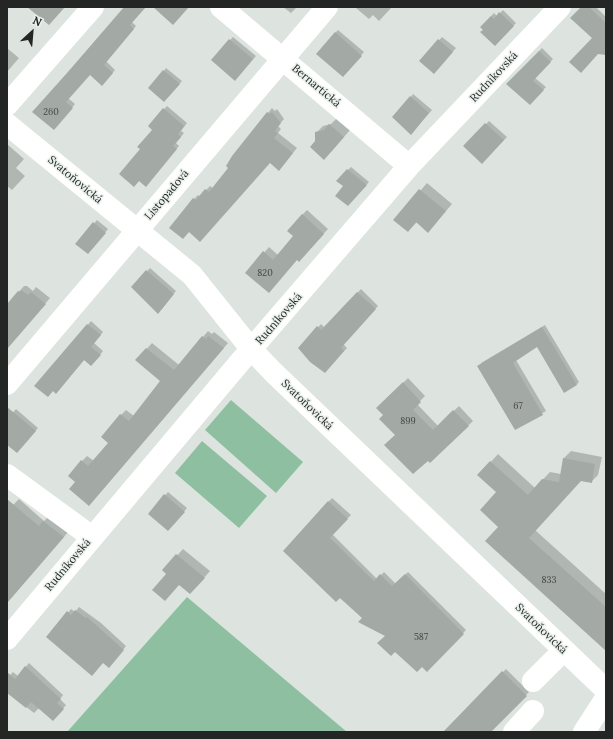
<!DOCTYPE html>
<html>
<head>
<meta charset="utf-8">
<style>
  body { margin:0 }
  #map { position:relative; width:613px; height:739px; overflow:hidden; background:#dde4df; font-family:Lora,serif }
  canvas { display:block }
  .frame { position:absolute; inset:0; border:8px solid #242625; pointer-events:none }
  .north { position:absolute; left:12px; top:12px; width:40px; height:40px; -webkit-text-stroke:3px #eaf1ec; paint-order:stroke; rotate:26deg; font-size:11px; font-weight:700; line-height:16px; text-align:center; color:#242625 }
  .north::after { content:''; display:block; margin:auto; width:14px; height:18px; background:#242625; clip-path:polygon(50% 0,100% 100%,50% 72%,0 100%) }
</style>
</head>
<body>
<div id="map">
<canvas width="613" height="739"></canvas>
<div class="frame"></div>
<div class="north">N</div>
</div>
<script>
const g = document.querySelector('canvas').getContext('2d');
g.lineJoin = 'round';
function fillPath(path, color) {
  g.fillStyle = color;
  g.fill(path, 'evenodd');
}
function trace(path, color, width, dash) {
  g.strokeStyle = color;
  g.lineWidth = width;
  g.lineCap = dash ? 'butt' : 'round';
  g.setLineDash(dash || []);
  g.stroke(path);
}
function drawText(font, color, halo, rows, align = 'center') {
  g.font = font + ' Lora,serif';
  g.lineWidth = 3;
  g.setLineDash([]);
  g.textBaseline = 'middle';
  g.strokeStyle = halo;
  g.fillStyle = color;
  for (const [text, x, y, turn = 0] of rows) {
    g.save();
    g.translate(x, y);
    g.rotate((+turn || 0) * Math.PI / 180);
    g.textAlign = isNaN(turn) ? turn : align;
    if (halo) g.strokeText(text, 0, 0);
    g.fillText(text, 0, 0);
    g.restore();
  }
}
fillPath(new Path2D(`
  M231 400 303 462 276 493 205 430Z
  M202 441 267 496 239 528 175 473Z
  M187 597 347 732H67Z`), '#8ebfa0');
fillPath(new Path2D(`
  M125 7H145L132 22 136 26 106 61 115 70 105 82 90 73 68 98 75 104 57 126 33 112Z
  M283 7H297L291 13Z
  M357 7H392L379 21 373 15 369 19 356 8Z
  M582 7H596L606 17V54L593 38Z
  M503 10 516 23 495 45 481 27 494 13 497 16Z
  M338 30 364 52 346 72 335 33Z
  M233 37 256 56 238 77 230 40Z
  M442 37 456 48 437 70 420 61Z
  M7 48 19 58 7 72Z
  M542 48 553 59 535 78 546 87 530 103 508 84Z
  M166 68 182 81 167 98 164 71Z
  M413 94 432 110 414 130 411 97Z
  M167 106 187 123 181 131 184 133 176 143 179 146 149 182 142 149 154 130 149 126Z
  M272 108 275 111 277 109 284 119 278 126 281 129 278 133 297 148 283 165 270 162 200 241 194 199 198 195 200 196 210 186 213 188 230 168 233 157Z
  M336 119 350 130 331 152 316 142V133L323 126 331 124Z
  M489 121 507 137 482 163 465 146Z
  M7 144 24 159 16 168 25 176 12 190 7 186Z
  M351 167 369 182 351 202 344 186 338 180Z
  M427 183 452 204 434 225 417 222 408 231 395 220Z
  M307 210 328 229 303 256 246 273 269 247 278 255 295 236 302 215Z
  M97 220 108 229 91 250 77 244Z
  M150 268 176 291 161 310 132 287Z
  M24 286H27L33 291 36 287 50 298 7 349V305Z
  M361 289 378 306 343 344 347 348 325 372 299 348 321 324 325 328Z
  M91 321 103 332 94 343 103 351 94 362 85 359 59 389 36 386Z
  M545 325 579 382 576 385 537 346 516 360 546 411 516 429 481 363Z
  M208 331 212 334 214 332 228 343 94 499 77 482 82 461 87 456 94 461 110 442 121 415 126 410 134 416 162 381 137 360 152 343 179 365Z
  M408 378 425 396 417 404 438 426 459 406 473 421 430 462 396 435 384 415 378 408Z
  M16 409 38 428 20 449 7 443V419Z
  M571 451 602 457 598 475 591 482 581 480 535 530 606 594V650L499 527 498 492 479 475 498 454 535 488 550 472 561 474 564 458Z
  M168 492 187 508 171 527 149 514Z
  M332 498 351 515 332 534 377 579 384 572 396 584 408 572 466 630 427 671 284 551Z
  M19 499 44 521 49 516 69 531 7 603V511Z
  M183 549 210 571 196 587 164 570Z
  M79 607 101 623 126 646 112 664 103 662 48 637 71 609 75 612Z
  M29 663 63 695 60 699 66 705 53 720 39 708 34 713 7 692V678L13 672 18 676Z
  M506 669 529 692 490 732H444Z`), '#0003');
fillPath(new Path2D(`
  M27 7H65L49 25Z
  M124 7H146L130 25 134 29 104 65 113 73 102 86 90 75 66 102 73 108 54 130 32 112 68 72Z
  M153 7H189L173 25Z
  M581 7H589L606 23V55L598 54 581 73 569 62 592 38 570 18Z
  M499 12 514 26 495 46 480 32 483 30 480 27 491 16 494 19Z
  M335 32 362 56 343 77 316 54Z
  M229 39 253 59 235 81 211 60Z
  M438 39 453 52 434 74 419 61Z
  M539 51 551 62 533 81 544 90 530 105 506 84Z
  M163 70 180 84 164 102 148 88Z
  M410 96 429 113 411 135 392 117Z
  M163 108 184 126 178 134 181 137 173 146 177 149 146 187 139 181 134 187 119 174 140 149 137 147 152 130 148 126Z
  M267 112 270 114 272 112 281 123 275 131 278 133 274 138 293 153 279 171 270 163 200 242 189 232 183 239 169 228 193 198 196 200 205 189 209 192 228 168 226 166 232 156Z
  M485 123 504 140 482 164 463 146Z
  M329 124 344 137 324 160 310 147 315 141V132L324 130Z
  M347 169 367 185 348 206 335 196 343 186 336 181Z
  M419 189 446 211 428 233 416 222 408 232 393 220Z
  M302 214 324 234 299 262 297 260 269 293 245 273 263 251 273 260 293 236 287 231Z
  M93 222 106 233 88 254 75 244Z
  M146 270 174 294 158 314 131 287Z
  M21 290 28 295 31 292 46 304 7 349V304L18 291 20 292Z
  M357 292 376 309 341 348 344 351 325 373 310 362 298 348 317 326 321 330Z
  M87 324 101 335 91 347 101 355 91 366 84 360 56 394 53 391 48 397 34 386Z
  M542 327 577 385 564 393 537 347 513 363 543 415 515 430 477 366Z
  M202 336 206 339 208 336 224 348 89 506 69 489 75 482 68 476 81 460 88 466 108 443 101 437 120 414 129 421 160 381 135 360 146 348 174 370Z
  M403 382 421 402 413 410 433 430 453 410 469 426 430 463 428 461 413 474 384 445 395 435 379 419 383 415 376 408Z
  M7 407 36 431 17 453 7 445Z
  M563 458 595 464 592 483 581 481 529 538 606 607V651L485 541 498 527 480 510 496 492 477 475 490 461 528 495 542 479 559 482Z
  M164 494 185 512 168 531 148 514Z
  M7 499 39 526 43 521 64 537 7 603Z
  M328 501 348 519 330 538 374 581 380 574 392 586 405 574 464 634 427 672 422 667 417 672 395 652 391 656 377 643 385 636 358 622 362 618 340 598 336 602 283 551Z
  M176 554 205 578 190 594 179 585 165 601 152 590 166 574 162 570Z
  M75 610 86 618 87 617 124 650 109 668 103 663 92 676 46 637 67 611 71 615Z
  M25 666 61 699 57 703 64 709 53 721 31 702 26 708 7 693V672L15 679Z
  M502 671 527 696 491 732H443Z`), '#a3a9a5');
trace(new Path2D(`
  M221 7 409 166
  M7 105 93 7
  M7 124 192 275 252 350 273 372 606 690
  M7 384 327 7
  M7 475 92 537
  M7 639 240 362 409 166 560 7
  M533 681 563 651
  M514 732 533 711
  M584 732 606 698`), '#fff', 22);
drawText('9px', '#444745', null, [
  ["260",51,112],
  ["820",265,273],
  ["67",518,406],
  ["899",408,421],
  ["833",549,580],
  ["587",421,637]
]);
drawText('11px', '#242625', '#eaf1ec', [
  ["Rudníkovská",494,77,-47],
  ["Bernartická",316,86,40],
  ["Svatoňovická",75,180,40],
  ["Listopadová",167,195,-50],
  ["Rudníkovská",279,319,-49],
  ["Svatoňovická",307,405,44],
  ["Rudníkovská",68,565,-50],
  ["Svatoňovická",541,629,44]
]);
</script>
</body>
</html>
